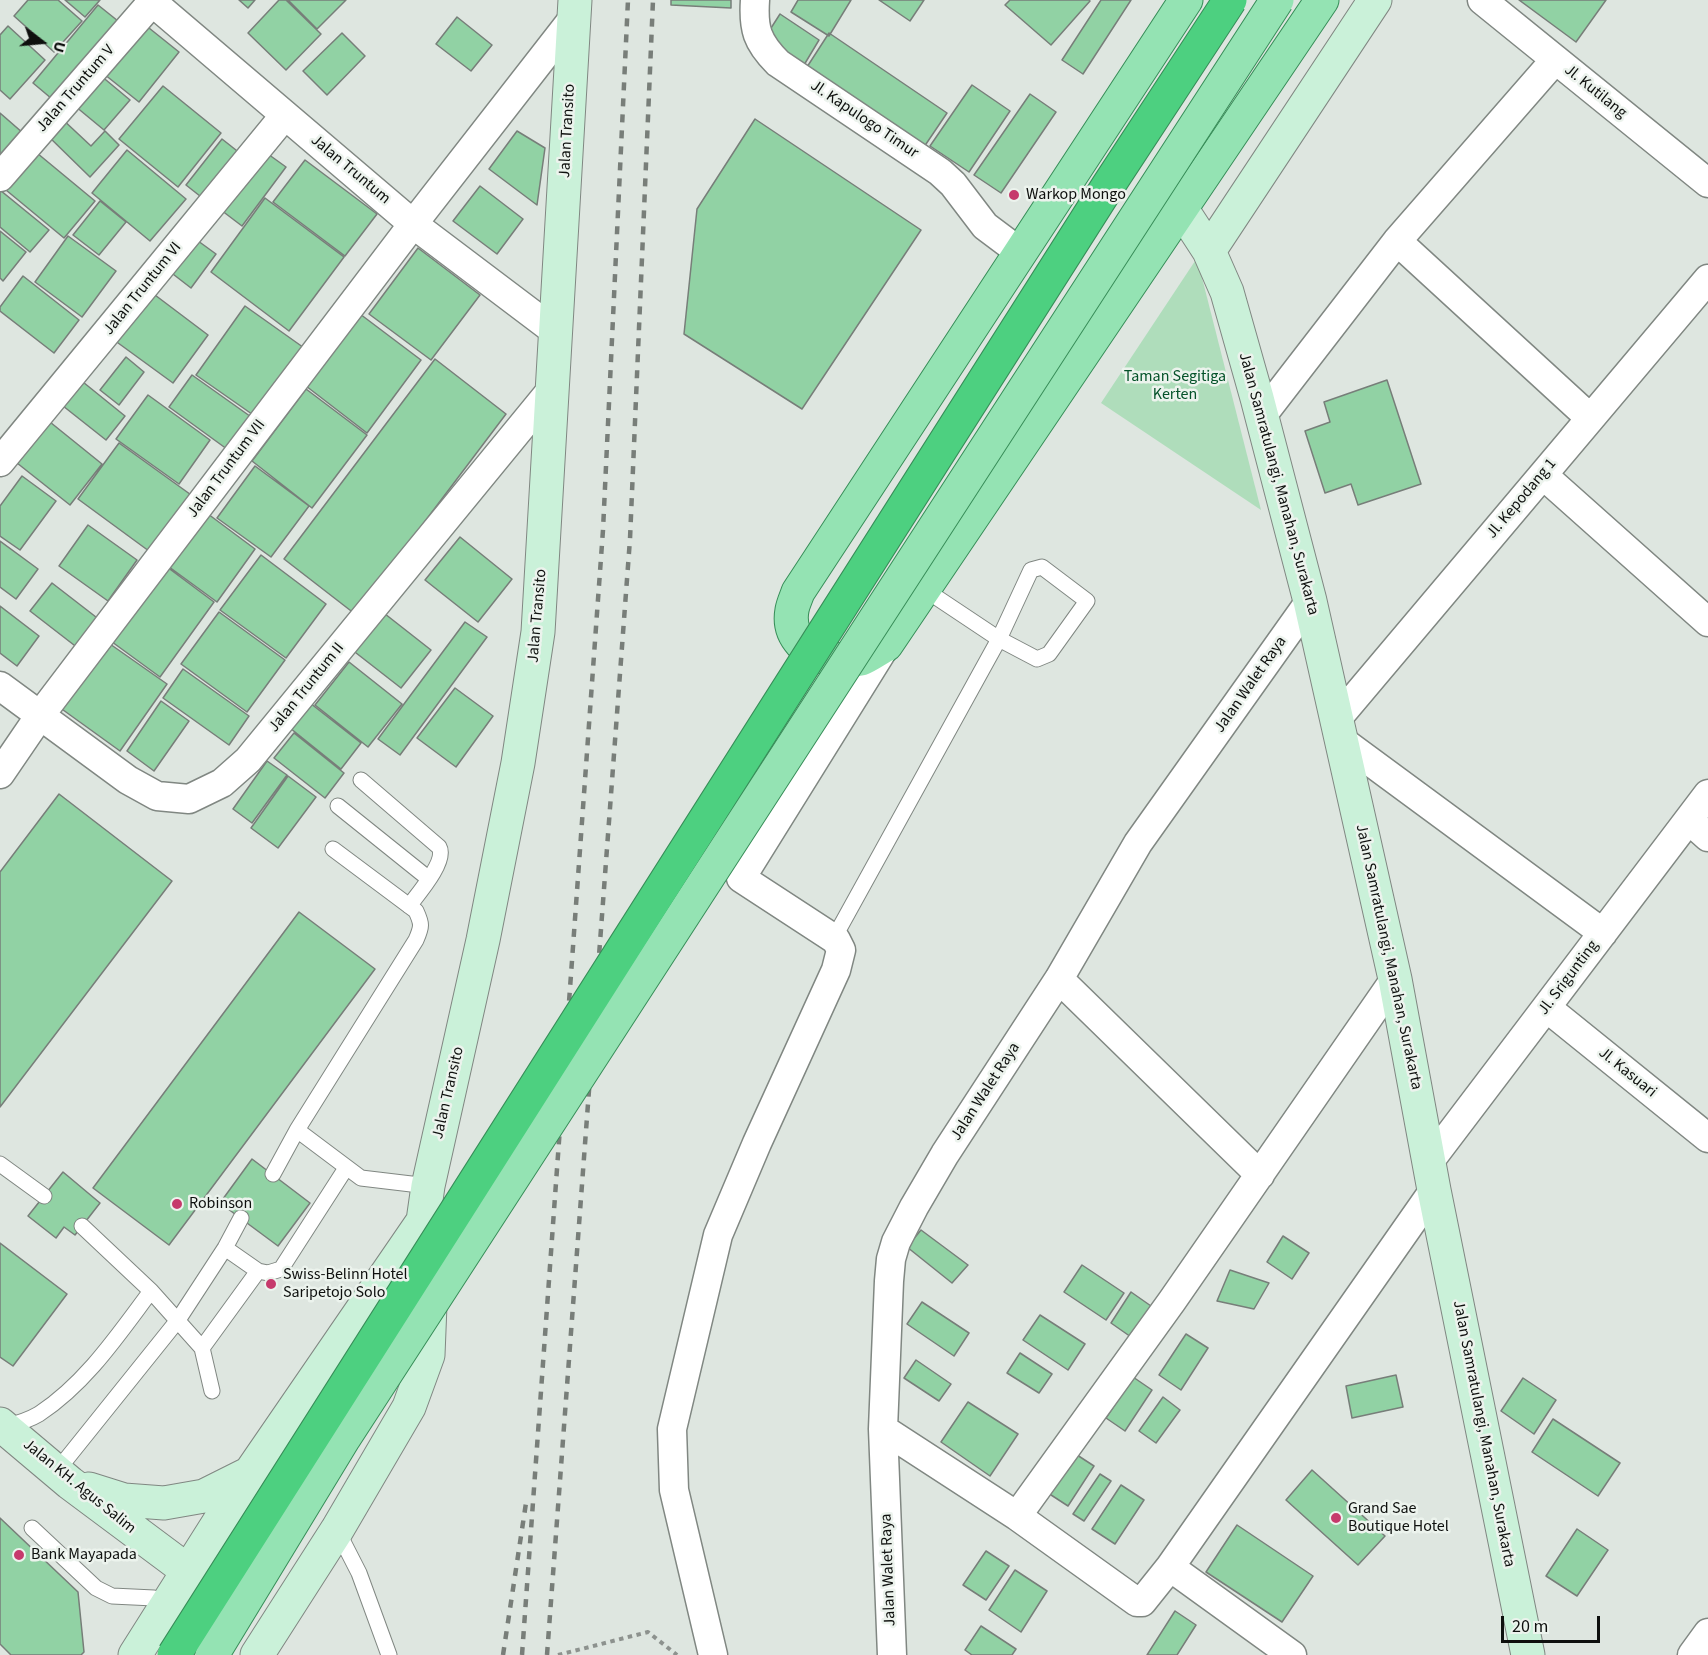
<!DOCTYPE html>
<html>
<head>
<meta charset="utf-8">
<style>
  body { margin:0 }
  #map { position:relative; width:1708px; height:1655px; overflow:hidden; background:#dee6e0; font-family:"Source Sans 3",sans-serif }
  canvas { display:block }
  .north { position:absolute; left:12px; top:12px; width:60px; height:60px; -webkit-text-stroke:4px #ecf3ed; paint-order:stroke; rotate:106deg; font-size:16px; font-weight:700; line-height:24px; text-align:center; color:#0e100e }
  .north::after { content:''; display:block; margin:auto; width:21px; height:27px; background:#0e100e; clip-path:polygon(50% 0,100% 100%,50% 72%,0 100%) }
  .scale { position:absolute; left:1501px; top:1616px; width:99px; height:27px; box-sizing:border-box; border:3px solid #0e100e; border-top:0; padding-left:8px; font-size:18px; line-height:21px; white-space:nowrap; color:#0e100e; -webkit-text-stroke:4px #ecf3ed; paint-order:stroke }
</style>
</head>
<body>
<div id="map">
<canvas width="1708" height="1655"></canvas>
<div class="north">U</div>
<div class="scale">20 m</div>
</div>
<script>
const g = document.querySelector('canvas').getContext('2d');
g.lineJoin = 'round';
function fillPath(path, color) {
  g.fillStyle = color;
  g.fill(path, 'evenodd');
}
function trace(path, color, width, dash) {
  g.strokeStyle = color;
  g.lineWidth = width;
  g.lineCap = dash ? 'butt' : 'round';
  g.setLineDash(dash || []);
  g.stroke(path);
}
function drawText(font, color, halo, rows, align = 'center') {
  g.font = font + ' "Source Sans 3",sans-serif';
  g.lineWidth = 5;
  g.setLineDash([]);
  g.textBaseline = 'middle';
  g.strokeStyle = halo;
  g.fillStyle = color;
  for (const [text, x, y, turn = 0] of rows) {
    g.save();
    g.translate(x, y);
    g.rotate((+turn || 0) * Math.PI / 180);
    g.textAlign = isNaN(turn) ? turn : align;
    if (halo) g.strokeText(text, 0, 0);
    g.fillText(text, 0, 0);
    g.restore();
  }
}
fillPath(new Path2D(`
  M1197 258 1261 510 1101 403Z`), '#afddbb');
const building = new Path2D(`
  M28 0H58L82 21 54 52 14 16Z
  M65 0H100L85 17Z
  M239 0H255L248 8Z
  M279 0H286L321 34 286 70 248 33Z
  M288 0H346L317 29Z
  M671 0H731V8L671 5Z
  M798 0H851L829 36 791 12Z
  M879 0H924L910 21Z
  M1010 0H1089L1090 1 1051 45 1005 5Z
  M1101 0H1131L1083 74 1062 60Z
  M1519 0H1606L1576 42Z
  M98 5 123 25 58 104 33 83Z
  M780 14 819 40 804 65 764 39Z
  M457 17 492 45 471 71 436 44Z
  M144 24 179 52 139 102 104 74Z
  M8 26 45 60 10 99 0 90V35Z
  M342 33 365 56 327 95 303 71Z
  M829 33 947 113 924 147 807 67Z
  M100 75 130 100 104 130 75 106Z
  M972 85 1010 111 969 172 930 146Z
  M163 86 221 133 178 187 119 139Z
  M1030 94 1056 112 1001 193 974 175Z
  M0 113 31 140 0 176Z
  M60 117 91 146 105 131 119 145 90 177 45 133Z
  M755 119 921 230 802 409 684 334 697 209Z
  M517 131 545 148 537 205 489 169Z
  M222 139 241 154 205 200 186 185Z
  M261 149 286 167 242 226 217 207Z
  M127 150 186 199 150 241 92 193Z
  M37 153 95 201 64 238 6 190Z
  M305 160 377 214 345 256 273 202Z
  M480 186 523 219 497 254 453 221Z
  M0 190 49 230 30 252 0 227Z
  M265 198 344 257 289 331 211 272Z
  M100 201 126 222 99 255 73 235Z
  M0 231 26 252 3 281 0 278Z
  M68 236 116 271 82 317 35 282Z
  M194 238 216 254 191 288 169 271Z
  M418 248 480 295 431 360 369 314Z
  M23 276 79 320 54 353 0 311V307Z
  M151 292 208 335 173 383 114 340Z
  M245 306 307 350 259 419 196 375Z
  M360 314 421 360 367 433 306 386Z
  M126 357 144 372 119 405 100 390Z
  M435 359 506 414 355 614 284 559Z
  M192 375 254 419 231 452 169 407Z
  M78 378 125 416 106 440 58 402Z
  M1387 380 1421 484 1358 505 1351 484 1325 493 1305 431 1330 422 1324 402Z
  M306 389 367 435 312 508 252 461Z
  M148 395 210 440 179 484 116 439Z
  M45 418 102 464 70 505 12 459Z
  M119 443 194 497 153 554 78 499Z
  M255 466 309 506 271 557 217 518Z
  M22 476 56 501 20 550 0 536V506Z
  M200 508 255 549 217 602 161 561Z
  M88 525 137 560 108 601 59 566Z
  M460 537 512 579 478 622 425 580Z
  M0 541 38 569 16 599 0 587Z
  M261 555 326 604 286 658 220 610Z
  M163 564 214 602 160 677 108 639Z
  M52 583 105 624 83 652 30 611Z
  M0 606 39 636 17 666 0 653Z
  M380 610 431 650 401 688 351 649Z
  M219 612 285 660 247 712 181 664Z
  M465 622 487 637 400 755 378 739Z
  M110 644 167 684 120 751 59 707Z
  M349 662 402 704 368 747 315 705Z
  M183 669 249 716 229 745 163 698Z
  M455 688 493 716 456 767 417 738Z
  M161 701 189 721 154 771 127 751Z
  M310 703 361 743 341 769 290 728Z
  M294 733 344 773 325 798 274 758Z
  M267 761 287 775 252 823 233 809Z
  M288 776 316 797 278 848 251 828Z
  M59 794 172 881 0 1107V872Z
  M299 912 375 969 169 1245 93 1188Z
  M252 1159 310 1203 278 1246 220 1203Z
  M63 1172 100 1203 75 1235 64 1227 56 1238 28 1216Z
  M921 1230 968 1265 952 1283 907 1247Z
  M1283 1236 1309 1253 1292 1279 1267 1262Z
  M0 1243 67 1294 13 1366 0 1357Z
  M1082 1265 1124 1293 1106 1320 1064 1292Z
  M1230 1270 1269 1283 1254 1309 1217 1301Z
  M1131 1292 1151 1306 1131 1337 1111 1323Z
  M922 1302 969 1333 954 1356 907 1324Z
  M1040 1315 1085 1344 1068 1370 1023 1340Z
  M1186 1334 1208 1348 1181 1390 1159 1375Z
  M1020 1353 1052 1374 1039 1393 1007 1373Z
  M916 1360 951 1384 939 1401 904 1378Z
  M1396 1375 1403 1407 1352 1418 1346 1386Z
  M1133 1377 1152 1390 1125 1431 1106 1418Z
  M1523 1378 1556 1400 1534 1434 1501 1411Z
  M1163 1397 1180 1410 1156 1443 1139 1431Z
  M968 1402 1018 1434 990 1476 941 1442Z
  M1553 1419 1620 1463 1598 1496 1532 1452Z
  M1074 1453 1094 1466 1068 1506 1048 1493Z
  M1312 1470 1385 1536 1358 1565 1286 1500Z
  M1100 1474 1111 1481 1084 1521 1073 1514Z
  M1121 1485 1144 1500 1115 1544 1092 1529Z
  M0 1518 78 1592 84 1652 81 1655H11L0 1644Z
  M1237 1525 1313 1576 1282 1622 1206 1572Z
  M1577 1529 1608 1550 1577 1596 1546 1576Z
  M986 1551 1009 1566 986 1600 963 1585Z
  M1015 1570 1047 1591 1021 1632 989 1610Z
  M1175 1611 1196 1625 1177 1655H1147Z
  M981 1626 1016 1649 1012 1655H972L965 1650Z`);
fillPath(building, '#91d2a4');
trace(building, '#777e79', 1.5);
const lane = new Path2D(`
  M361 780 439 847C447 861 418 894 409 906
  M338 806 429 879
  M333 849 416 911C422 924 422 926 416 940L297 1130 361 1178 428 1186
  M834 938 999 639 1031 570 1042 567 1087 601 1049 654 1037 659 999 639 924 589
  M0 1164 44 1196
  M273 1174 297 1130
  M82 1226 151 1291 202 1348 212 1391
  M225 1248 258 1271 268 1273 281 1269 346 1168
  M202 1348 258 1271
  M4 1427C16 1424 29 1420 39 1414 86 1383 118 1335 151 1291
  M56 1472 178 1320 225 1248 241 1218
  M32 1528 96 1588 112 1596 154 1598
  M337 1530 359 1573 389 1655`);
const street = new Path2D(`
  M150 0 413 224 556 332
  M755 0C753 29 757 42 778 63L940 172 953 184 985 226 1021 253
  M1482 0 1708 183
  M0 177 152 2
  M1397 241 1590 418
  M1261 417 1397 241 1555 60
  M0 462 285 115
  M1543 475 1708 622
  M0 686 128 780 157 796 189 799 222 783 248 760 553 388
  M1336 720 1708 279
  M1341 740 1603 933
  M0 774 41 714 413 224 575 16
  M1689 820 1708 837
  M1059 979 1260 1175
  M1547 1008 1708 1138
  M1429 1162 1708 794
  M883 1429 1017 1516 1137 1602H1142L1170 1567 1434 1190
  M1017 1516 1172 1301 1395 979
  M1170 1567 1292 1655
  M713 1655 674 1490 672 1429 718 1235 757 1143 836 970 841 950 836 940 741 878 886 645
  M892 1655 883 1429 889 1281 891 1259 896 1242 914 1207 945 1154 1059 979 1138 843 1310 601
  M1692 1655 1708 1633`);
const secondary = new Path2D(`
  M1181 208 1209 251 1227 292 1257 398 1310 601 1395 979 1434 1190 1528 1655
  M1209 251 1375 0
  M0 1424 70 1483 204 1583
  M89 1489 124 1500 164 1503 204 1496 250 1473
  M135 1655 250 1473 423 1221
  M257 1655 337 1530 409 1407 428 1355 430 1305 425 1263 423 1221 428 1186 483 940 518 763 538 632 575 0`);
const primary = new Path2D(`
  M1186 0 798 592C796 598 793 604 792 610 787 637 808 655 832 659 840 660 853 661 861 659 869 656 878 649 886 645L1322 0`);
trace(lane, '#808782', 17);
trace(street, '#808782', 31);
trace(secondary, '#808782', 35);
trace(primary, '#378d58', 35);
trace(new Path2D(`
  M558 1655 648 1632 677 1655`), '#8d928e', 4, [4.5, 4.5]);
trace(lane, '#fff', 15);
trace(street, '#fff', 28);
trace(secondary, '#caf1d9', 33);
trace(primary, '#94e3b3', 33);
trace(new Path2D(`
  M503 1655 526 1503
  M522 1655 603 530 628 0
  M547 1655 630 539 653 0`), '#787e79', 4.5, [8, 8]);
const primaryBridge = new Path2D(`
  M212 1655 344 1438 1277 0`);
const highwayBridge = new Path2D(`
  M174 1655 1108 186 1230 0`);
trace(primaryBridge, '#378d58', 35, []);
trace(highwayBridge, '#378d58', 35, []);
trace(primaryBridge, '#94e3b3', 33);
trace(highwayBridge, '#4dd080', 33);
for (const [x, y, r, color] of [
  [1014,195,6,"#c63a6c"],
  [177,1204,6,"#c63a6c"],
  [271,1284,6,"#c63a6c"],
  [1336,1518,6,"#c63a6c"],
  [19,1555,6,"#c63a6c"]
]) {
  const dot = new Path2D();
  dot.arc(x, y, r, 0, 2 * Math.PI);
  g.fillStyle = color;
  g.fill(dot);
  trace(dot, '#ecf3ed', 2);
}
drawText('16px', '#0e100e', '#ecf3ed', [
  ["Jalan Truntum V",76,89,-49],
  ["Jl. Kutilang",1595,92,39],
  ["Jl. Kapulogo Timur",864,120,34],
  ["Jalan Transito",568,131,-87],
  ["Jalan Truntum",350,170,40],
  ["Jalan Truntum VI",143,289,-51],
  ["Jalan Truntum VII",227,469,-53],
  ["Jalan Samratulangi, Manahan, Surakarta",1278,484,75],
  ["Jl. Kepodang 1",1522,499,-50],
  ["Jalan Transito",538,616,-85],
  ["Jalan Walet Raya",1251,685,-55],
  ["Jalan Truntum II",307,688,-51],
  ["Jalan Samratulangi, Manahan, Surakarta",1388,957,78],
  ["Jl. Srigunting",1569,978,-53],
  ["Jl. Kasuari",1627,1073,39],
  ["Jalan Walet Raya",986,1092,-57],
  ["Jalan Transito",449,1093,-77],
  ["Jalan Samratulangi, Manahan, Surakarta",1483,1434,79],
  ["Jalan KH. Agus Salim",79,1487,39],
  ["Jalan Walet Raya",889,1570,-92]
]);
drawText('16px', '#0e100e', '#ecf3ed', [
  ["Warkop Mongo",1026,195],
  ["Robinson",189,1204],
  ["Swiss-Belinn Hotel",283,1275],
  ["Saripetojo Solo",283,1293],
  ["Grand Sae",1348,1509],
  ["Boutique Hotel",1348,1527],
  ["Bank Mayapada",31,1555]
], 'left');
drawText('16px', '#045229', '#ecf3ed', [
  ["Taman Segitiga",1175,377],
  ["Kerten",1175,395]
]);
</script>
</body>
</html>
